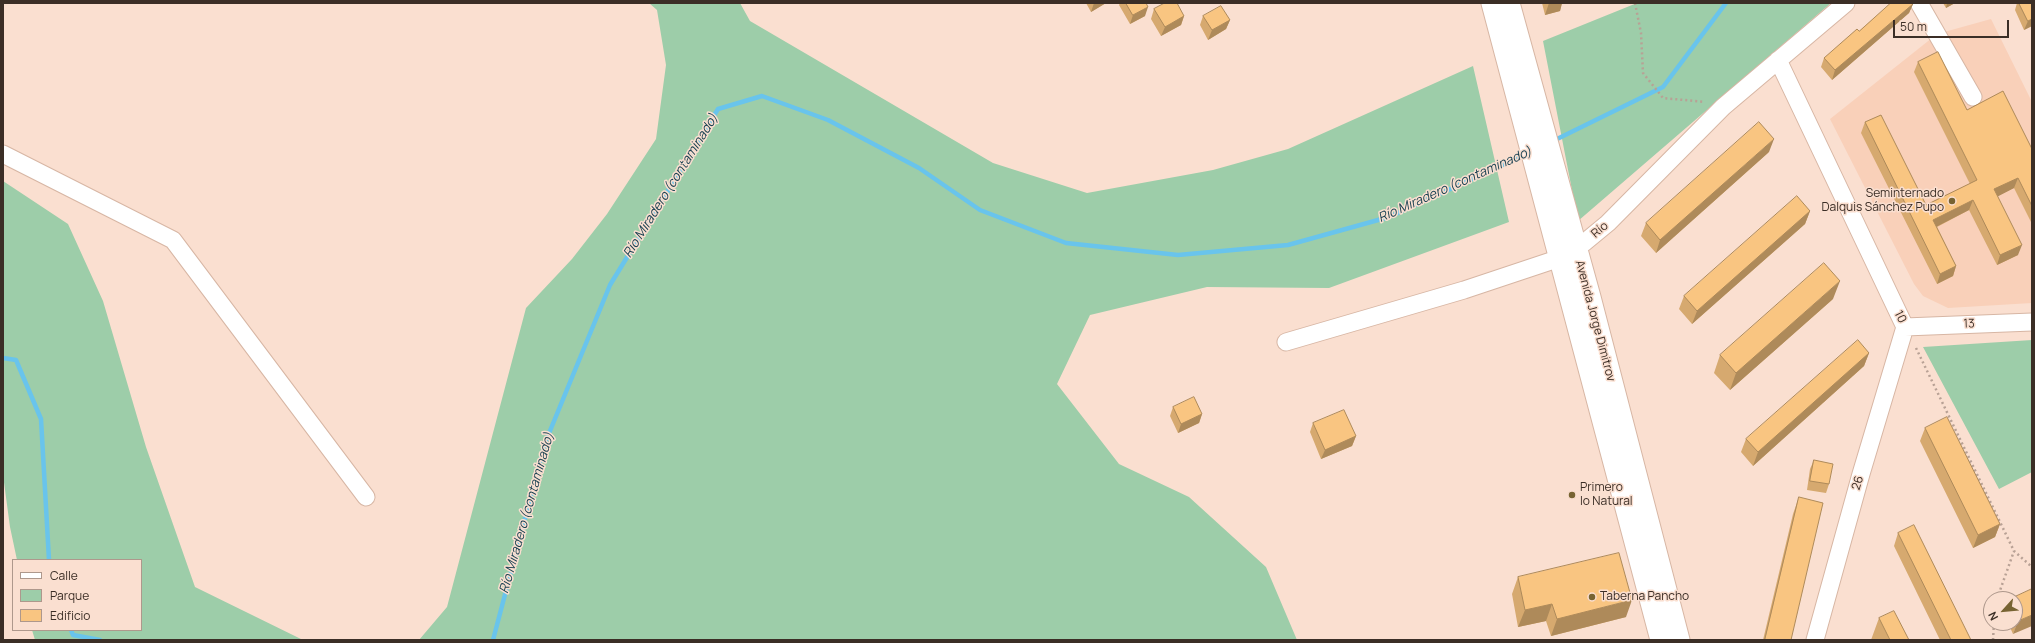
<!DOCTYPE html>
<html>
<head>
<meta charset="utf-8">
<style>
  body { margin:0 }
  #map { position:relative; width:2035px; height:643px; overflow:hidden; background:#fadfd0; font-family:Manrope,sans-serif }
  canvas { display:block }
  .frame { position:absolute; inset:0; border:4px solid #3b2e26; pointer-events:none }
  .legend { position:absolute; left:12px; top:559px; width:130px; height:72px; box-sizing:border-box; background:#fadfd0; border:1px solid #ae988c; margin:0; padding:5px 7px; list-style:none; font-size:12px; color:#3b2e26 }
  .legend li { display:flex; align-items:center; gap:8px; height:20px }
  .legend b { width:20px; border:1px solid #ae988c }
  .north { position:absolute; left:1983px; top:591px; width:40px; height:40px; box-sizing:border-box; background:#fadfd0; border:1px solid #ae988c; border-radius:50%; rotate:243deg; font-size:11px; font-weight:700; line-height:16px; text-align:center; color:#3b2e26 }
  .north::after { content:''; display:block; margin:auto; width:14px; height:18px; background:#776332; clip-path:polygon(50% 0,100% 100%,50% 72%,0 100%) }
  .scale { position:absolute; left:1893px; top:20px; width:116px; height:18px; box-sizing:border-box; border:2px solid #3b2e26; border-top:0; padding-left:5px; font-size:12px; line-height:14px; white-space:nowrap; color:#3b2e26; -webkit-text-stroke:3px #fadfd0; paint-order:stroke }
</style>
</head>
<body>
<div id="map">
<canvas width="2035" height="643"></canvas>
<div class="frame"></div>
<ul class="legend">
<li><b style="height:5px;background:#fff"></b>Calle</li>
<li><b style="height:11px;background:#9dcda9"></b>Parque</li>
<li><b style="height:11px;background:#f9c581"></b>Edificio</li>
</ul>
<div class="north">N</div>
<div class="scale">50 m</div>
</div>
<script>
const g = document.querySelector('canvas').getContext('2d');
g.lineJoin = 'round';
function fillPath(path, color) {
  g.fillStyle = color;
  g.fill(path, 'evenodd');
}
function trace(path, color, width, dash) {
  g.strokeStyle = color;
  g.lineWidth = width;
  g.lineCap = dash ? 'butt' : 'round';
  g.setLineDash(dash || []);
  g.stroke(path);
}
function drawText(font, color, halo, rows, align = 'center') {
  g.font = font + ' Manrope,sans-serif';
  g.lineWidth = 3;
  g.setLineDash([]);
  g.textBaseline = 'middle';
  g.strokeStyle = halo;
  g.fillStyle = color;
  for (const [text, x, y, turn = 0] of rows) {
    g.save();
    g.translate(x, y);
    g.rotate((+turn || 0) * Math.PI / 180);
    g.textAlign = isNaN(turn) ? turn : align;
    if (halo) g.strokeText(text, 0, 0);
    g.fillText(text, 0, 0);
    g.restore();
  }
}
fillPath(new Path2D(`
  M1991 19 2032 102V303L1948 308 1923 296 1914 284 1830 119 1937 34Z`), '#f9d0b9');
fillPath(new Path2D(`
  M649 3H740L750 21 993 163 1087 193 1213 170 1288 149 1473 66 1509 222 1329 288 1207 287 1090 315 1057 384 1119 464 1189 497 1266 567 1297 640H419L447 607 526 308 572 259 607 214 656 139 666 65 657 10Z
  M1637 3H1831L1578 221 1543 41Z
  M3 181 68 224 103 301 146 447 195 587 303 640H35L32 630H141V560H17L10 527 3 475Z
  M2032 340V472L1999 489 1923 347Z`), '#9dcda9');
trace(new Path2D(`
  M1553 141 1663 87 1726 3
  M3 358 16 360 41 419 49 560
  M71 630 73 635 100 640
  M493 640 545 443 610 285 718 109 762 96 828 120 919 168 980 210 1066 243 1178 255 1288 245 1389 217 1527 154`), '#69c4ec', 4.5);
const minor = new Path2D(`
  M1919 3 1973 97
  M1778 60 1905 327
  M3 154 173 240 366 497
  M1905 327 2032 322
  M1286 342 1464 290 1560 258 1585 242 1608 223 1723 107 1846 3
  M1815 640 1861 474 1905 327`);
const major = new Path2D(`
  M1492 3 1661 640
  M1509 3 1590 297 1679 640`);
trace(minor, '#d7b6a4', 19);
trace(major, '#d7b6a4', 23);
trace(new Path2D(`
  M1635 3 1641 33 1643 73 1663 98 1705 102
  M1916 348 2014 551 2032 567
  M1997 599 2014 551
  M1993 640 1994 623`), '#b8a195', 2.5, [2, 3]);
trace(minor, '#fff', 17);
trace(major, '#fff', 21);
fillPath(new Path2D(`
  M1086 3H1106L1091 12Z
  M1120 3H1146L1145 16 1130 24 1119 5Z
  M1542 3H1562L1560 11 1545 15Z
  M1943 3H1955L1946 8Z
  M2017 3H2032V26L2024 30 2015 10Z
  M1913 4 1909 13 1832 80 1821 67 1824 58 1859 31Z
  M1154 9 1184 16 1181 25 1161 36 1151 19Z
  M1203 16 1230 20 1226 29 1208 40 1200 25Z
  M1918 62 1967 110 2032 149V224L2014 188 1997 196 2018 255 1997 265 1969 210 1937 227 1956 266 1953 276 1937 284 1861 133 1865 122 1926 205 1970 184 1914 72Z
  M1769 152 1656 253 1641 236 1646 223Z
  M1810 211 1805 224 1692 324 1679 309 1684 296Z
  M1833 299 1730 390 1714 373 1720 355Z
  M1869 353 1864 366 1753 466 1741 452 1746 439Z
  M1173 407 1202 414 1199 423 1178 433 1170 416Z
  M1313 423 1356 436 1352 446 1321 459 1310 432Z
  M1925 428 2000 524 1995 537 1973 548 1920 441Z
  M1814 460 1829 484 1826 493 1807 490 1810 469Z
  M1799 497 1791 640H1763L1793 514Z
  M1898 533 1971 640H1940L1894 546Z
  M1518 577 1626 617 1551 636 1546 621 1518 627 1512 594Z
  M2032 589 2013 634 2008 623H2015V599Z
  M1879 618 1909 640H1871Z`), '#d6a96f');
fillPath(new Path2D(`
  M1094 3H1106L1091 12Z
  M1549 3H1562L1560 11 1545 15Z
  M1947 3H1955L1946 8Z
  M1913 4 1909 13 1832 80 1835 70Z
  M1148 7 1145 16 1130 24 1133 15Z
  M1184 16 1181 25 1161 36 1165 27Z
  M2032 19V26L2024 30 2028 21Z
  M1230 20 1226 29 1208 40 1212 30Z
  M1774 139 1769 152 1656 253 1660 240Z
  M2018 178 2014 188 1991 200 1994 189Z
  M1973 200 1969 210 1930 230 1933 220Z
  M1810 211 1805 224 1692 324 1697 311Z
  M2022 245 2018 255 1997 265 2000 255Z
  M1956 266 1953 276 1937 284 1940 274Z
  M1840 281 1833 299 1730 390 1736 373Z
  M1869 353 1864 366 1753 466 1758 452Z
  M1202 414 1199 423 1178 433 1181 424Z
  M1356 436 1352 446 1321 459 1325 450Z
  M2000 524 1995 537 1973 548 1978 535Z
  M1632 600 1626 617 1551 636 1557 619Z
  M1552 604 1546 621 1518 627 1525 610Z
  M2032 615V626L2013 634 2018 621Z`), '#ae8a5a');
const building = new Path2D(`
  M1126 3H1146L1148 7 1133 15Z
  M1165 3H1177L1184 16 1165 27 1154 9Z
  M1891 3H1912L1913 4 1835 70 1824 58 1857 29 1859 31Z
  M2019 3H2032V19L2028 21Z
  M1221 6 1230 20 1212 30 1203 16Z
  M1938 52 1967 110 2003 91 2032 149V206L2018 178 1994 189 2022 245 2000 255 1973 200 1933 220 1956 266 1940 274 1865 122 1881 115 1926 205 1977 180 1918 62Z
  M1759 122 1774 139 1660 240 1646 223Z
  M1797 196 1810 211 1697 311 1684 296Z
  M1824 263 1840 281 1736 373 1720 355Z
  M1858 340 1869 353 1758 452 1746 439Z
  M1194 397 1202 414 1181 424 1173 407Z
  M1344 410 1356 436 1325 450 1313 423Z
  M1947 417 2000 524 1978 535 1925 428Z
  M1814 460 1833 464 1829 484 1810 481Z
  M1799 497 1823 503 1791 640H1765Z
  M1914 525 1971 640H1951L1898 533Z
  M1619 553 1632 600 1557 619 1552 604 1525 610 1518 577Z
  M2032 589V615L2018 621 2015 613V599H2010Z
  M1894 611 1909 640H1890L1879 618Z`);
fillPath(building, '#f9c581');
trace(building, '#ae8a5a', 1);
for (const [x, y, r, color] of [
  [1952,201,4,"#776332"],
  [1572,495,4,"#776332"],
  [1592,597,4,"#776332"]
]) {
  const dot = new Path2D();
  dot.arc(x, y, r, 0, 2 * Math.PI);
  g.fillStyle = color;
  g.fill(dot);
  trace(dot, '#fadfd0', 1.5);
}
drawText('12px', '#3b2e26', '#fadfd0', [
  ["Seminternado",1944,194,"right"],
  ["Dalquis Sánchez Pupo",1944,208,"right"],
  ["Primero",1580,488],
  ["lo Natural",1580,502],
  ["Taberna Pancho",1600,597]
], 'left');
drawText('12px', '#3b2e26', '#fadfd0', [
  ["Río",1600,230,-41],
  ["10",1900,317,64],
  ["Avenida Jorge Dimitrov",1595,321,75],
  ["13",1969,324,-2],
  ["26",1858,483,-74]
]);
drawText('italic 13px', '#1a4253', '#fadfd0', [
  ["Río Miradero (contaminado)",1455,185,-24],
  ["Río Miradero (contaminado)",671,186,-58],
  ["Río Miradero (contaminado)",527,513,-74]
]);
</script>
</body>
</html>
